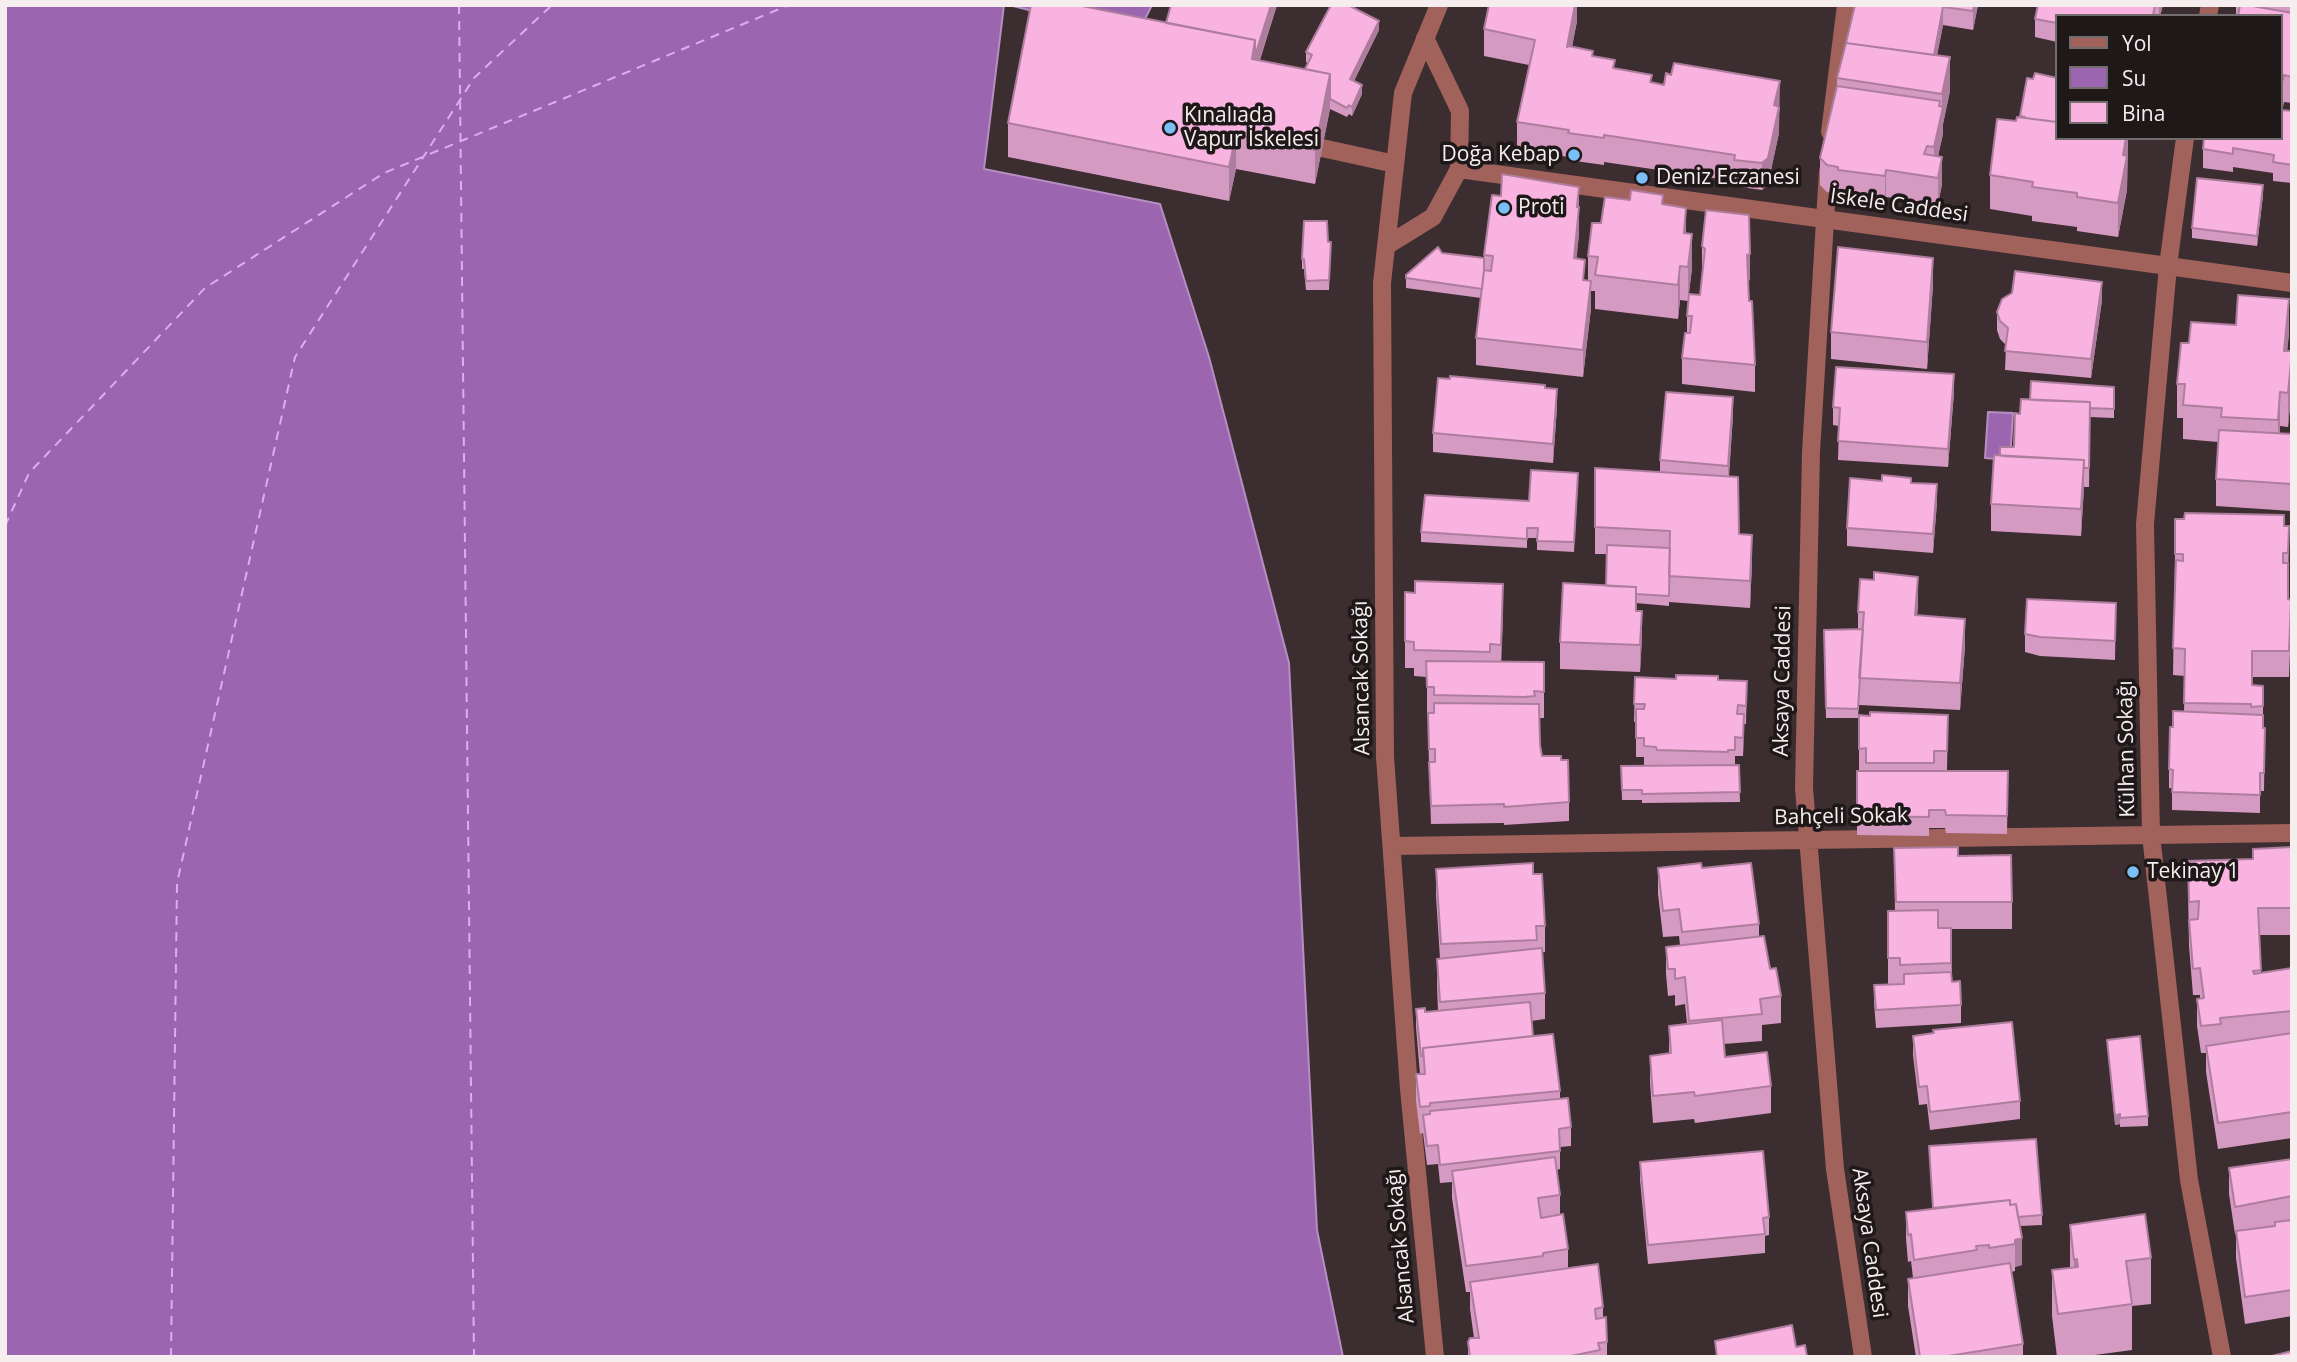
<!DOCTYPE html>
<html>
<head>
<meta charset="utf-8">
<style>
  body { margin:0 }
  #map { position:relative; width:2297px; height:1362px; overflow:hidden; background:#3b2d30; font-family:"Open Sans",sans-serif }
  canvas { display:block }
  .frame { position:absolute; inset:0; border:7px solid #f6edef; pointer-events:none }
  .legend { position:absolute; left:2055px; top:14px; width:228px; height:126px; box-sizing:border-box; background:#1e1819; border:2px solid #746d6f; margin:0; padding:9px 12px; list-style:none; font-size:21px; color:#f6edef }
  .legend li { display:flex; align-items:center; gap:14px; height:35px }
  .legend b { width:35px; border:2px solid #746d6f }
</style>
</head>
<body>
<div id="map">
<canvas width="2297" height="1362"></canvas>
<div class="frame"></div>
<ul class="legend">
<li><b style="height:9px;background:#a0625a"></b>Yol</li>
<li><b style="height:19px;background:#9b66af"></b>Su</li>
<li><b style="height:19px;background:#f8b3e0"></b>Bina</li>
</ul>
</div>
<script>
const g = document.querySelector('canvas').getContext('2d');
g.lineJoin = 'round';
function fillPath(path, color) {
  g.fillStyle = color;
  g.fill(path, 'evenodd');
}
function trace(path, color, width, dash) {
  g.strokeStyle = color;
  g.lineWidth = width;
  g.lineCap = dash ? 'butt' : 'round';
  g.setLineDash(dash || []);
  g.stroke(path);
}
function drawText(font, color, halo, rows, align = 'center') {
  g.font = font + ' "Open Sans",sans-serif';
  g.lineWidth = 7;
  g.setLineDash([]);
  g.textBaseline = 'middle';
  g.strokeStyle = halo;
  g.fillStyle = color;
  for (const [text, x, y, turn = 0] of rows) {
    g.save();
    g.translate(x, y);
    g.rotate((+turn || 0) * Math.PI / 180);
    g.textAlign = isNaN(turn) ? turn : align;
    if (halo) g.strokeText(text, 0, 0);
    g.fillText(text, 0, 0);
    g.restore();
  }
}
const water = new Path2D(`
  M5 5H1004L984 169 1160 204 1209 357 1289 663 1317 1230 1343 1357H5Z
  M1009 5H1152L1136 37Z
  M1988 412 2013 413 2010 460 1985 458Z`);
fillPath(water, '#9b66af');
trace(water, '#b68ec2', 2);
trace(new Path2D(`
  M459 5 474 1357
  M5 526 29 473 205 288 384 173 789 5
  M171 1357 177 883 295 357 474 78 552 5`), '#e1a9f7', 2, [9, 7]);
trace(new Path2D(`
  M2208 16 2210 5
  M1830 132 1846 5
  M2185 138 2168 266 2145 524 2151 835 2189 1180 2222 1357
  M1322 148 1395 164
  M1459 169 2292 283
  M1828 171 1811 452 1804 788 1835 1169 1863 1357
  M1386 246 1433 217 1459 169 1460 111 1425 38
  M1392 846 2292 833
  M1435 1357 1409 1089 1385 757 1382 283 1403 93 1439 5`), '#a0625a', 18);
fillPath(new Path2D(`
  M1171 5H1277L1260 60 1305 69 1308 63 1306 62V52L1379 30 1354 81 1362 94 1352 116 1349 114 1347 117 1330 109 1315 184 1236 169 1229 201 1008 157V123L1166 23Z
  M1577 5V21L1572 46 1615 68 1652 83 1780 108 1779 114V133L1768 184 1762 190 1734 186V181L1604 162V165L1568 160V157L1517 148V122L1529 65 1484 56V29Z
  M1855 5H1978L1973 30 1943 25 1937 55 1950 91 1943 124V134L1938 156 1942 184 1938 204 1886 197 1885 203 1838 196V194L1827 192 1820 185V158L1837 86V78Z
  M2038 5H2163L2160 16H2057V42L2035 37V19Z
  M2236 5H2292V103L2284 102 2283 107 2281 106V16H2236Z
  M2027 78 2128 138 2127 190 2118 237 2077 231V227L2032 221V216L1990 209V175L2016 121 2020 118Z
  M2292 111V183L2273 181V173L2233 167V172L2203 168V149Z
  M1579 187V234L1576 259 1585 281H1588V256L1601 223 1663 205 1686 233 1692 268 1688 301 1680 300 1678 319 1595 309V291H1591V308L1583 377 1476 365V338L1481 298 1406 288V275L1442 253 1484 258V255L1501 196Z
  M2263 195 2257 246 2192 238V228Z
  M1328 242H1331L1329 290H1306L1304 269H1302V259Z
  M1702 246 1750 280 1748 281 1749 301 1755 365V392L1682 384V358L1687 333V316L1700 295 1702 273Z
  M1933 285 1927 369 1831 359V332Z
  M2102 300 2091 378 2005 370 2006 345 2000 339 1997 330V312Z
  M2289 333 2287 351 2292 386 2288 427 2280 426V433L2292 434V511L2216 506V479L2218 442 2183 439V418H2177V384L2189 343Z
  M2114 387V418L2090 417 2089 487H2084L2081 536 1991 531V504L2000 456 2014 447 2020 414 2030 400Z
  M1545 388 1557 407 1553 463 1433 452V433Z
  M1954 392 1948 467 1838 460 1839 426 1833 425V407Z
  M1733 415 1729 477 1739 534 1752 562 1750 608 1669 602V606L1636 603V611L1642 637 1640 672 1560 669V642L1606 586 1607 554H1595V468L1660 472V460Z
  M1578 482 1574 552 1537 550V538H1527V548L1421 542V532L1529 501Z
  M1911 483 1937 502 1933 553 1847 546V528Z
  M2284 526H2289L2288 599 2291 627 2289 677H2252V685L2263 686V728H2265L2264 791H2260V813L2172 810V788H2169V769L2173 727 2184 711 2185 676 2173 675 2175 554Z
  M1405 592 1503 610 1501 662H1544V718H1539L1540 745 1542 756 1569 802V821L1504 825V823L1431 824 1429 767 1428 714H1427V677L1414 676V668H1405Z
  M2116 603 2115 660 2040 656 2025 652V634Z
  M1918 604 1917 616 1965 646 1960 710 1859 705V702L1858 718H1826L1824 630 1858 629V612Z
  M1635 677 1747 681 1746 724H1744L1743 756H1735V765H1739L1740 802 1642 803V800H1622L1621 766H1656L1644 765V757H1636V722H1634Z
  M1859 715 1870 716 1948 715 1947 771H2008L2007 834 1946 833 1945 828H1929V836L1857 835V771H1859Z
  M2292 847V935H2259L2261 973 2292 968V1138L2218 1149 2206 1072V1053H2201L2197 1026V999H2200V995H2193L2189 946 2188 888 2253 859Z
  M1894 848 1958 856 2012 902V929H1951L1952 982 1961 1005V1023L1876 1028 1874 1003V985L1888 984V911H1895Z
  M1658 868H1702L1759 924V936L1781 996V1023L1762 1025V1041L1724 1044 1725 1057 1771 1086V1113L1695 1123 1694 1119 1653 1123 1650 1083V1056L1669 1053V1026L1687 1024 1685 1004 1675 1006V995L1668 996 1666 974V947L1680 945 1679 936 1663 937 1658 894Z
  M1436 869 1533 874 1545 926V952H1542L1545 993V1019L1531 1021 1533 1036 1560 1091V1099L1571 1127V1146L1560 1147V1169L1557 1170 1560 1195V1215L1568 1249V1268L1603 1307V1318L1607 1342V1357H1468V1342L1474 1338 1470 1309V1292H1466L1452 1198V1182L1440 1183 1438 1164 1427 1165 1423 1133 1420 1134 1416 1101V1074H1420L1416 1027V1009L1425 1012 1438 1011 1437 986V959H1440L1436 896Z
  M1913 1036 2020 1101V1119L1930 1130 1927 1104 1919 1105 1913 1055Z
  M2107 1040 2148 1116V1126L2120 1127V1124L2115 1125Z
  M1929 1146 2042 1215V1225L2020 1226 2022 1265 2015 1267V1271L2011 1272 2023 1344V1357H1916L1908 1306V1279L1913 1278 1911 1261 1908 1262 1906 1239V1212L1933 1209Z
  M2292 1159V1316L2245 1324 2236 1258V1234H2235L2229 1194V1168Z
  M1640 1162 1769 1217V1235L1765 1236V1253L1648 1264 1640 1180Z
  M2070 1225 2151 1258V1304L2132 1306V1350L2080 1357H2057L2052 1316V1270L2070 1268Z`), '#d59ac1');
fillPath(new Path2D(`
  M1271 5H1277L1255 74 1252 59 1255 40Z
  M1575 5H1577V21L1567 74V47Z
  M1974 5H1978L1973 30V11Z
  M2159 5H2163L2160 16H2159Z
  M1943 7V25L1931 88V70Z
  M1379 21V30L1350 88V79Z
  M1950 57V91L1943 124V134L1934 173V147L1939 106 1940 101V123L1942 112V94Z
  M1330 74V108L1315 184V150Z
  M1780 81 1779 133 1768 184 1762 190V163Z
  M1362 85V94L1352 116V107Z
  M1236 135V169L1229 201V167Z
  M2126 138H2128L2127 190 2118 237V203L2123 155Z
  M1942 157V184L1938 204V178Z
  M1886 170V197L1885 203V176Z
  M2263 185V195L2257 246V236Z
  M1579 187V234L1574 285V258Z
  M1686 208V242L1684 233Z
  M1692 234V268L1688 301V267Z
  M1750 254V280L1747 281V255Z
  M1933 258V285L1927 369V342Z
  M1680 266V300L1678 319V285Z
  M1591 281V308L1583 377V350Z
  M2102 282V300L2091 378V359Z
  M2289 299V333L2284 385V351Z
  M2292 351V386L2288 427V393Z
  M1954 374V392L1948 467V449Z
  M1557 389V407L1553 463V444Z
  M2280 392V426L2278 454V420Z
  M1733 397V415L1728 484V466Z
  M2084 460V487L2081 536V509Z
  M1937 484V502L1933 553V534Z
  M1752 535V562L1750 608V581Z
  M1918 577V604L1915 642V615Z
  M1503 584V610L1501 671V645Z
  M1642 611V637L1640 672V645Z
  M1965 619V646L1960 710V683Z
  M1744 714V732L1743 756V738Z
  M2120 1114V1124L2115 1125V1116Z
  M2022 1238V1265L2015 1267V1240Z
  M2077 1259V1305L2074 1306V1260Z`), '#ae7d9d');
const building = new Path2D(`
  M1031 5H1077L1255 40 1252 59 1330 74 1315 150 1236 135 1229 167 1008 123Z
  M1171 5H1271L1255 56V40L1166 23Z
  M1331 5H1348L1379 21 1350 79 1362 85 1352 107 1349 105 1347 108 1330 99V74L1305 69 1312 55 1306 52Z
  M1489 5H1575L1567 47 1569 46 1593 51 1592 56 1615 60 1613 68 1652 75 1650 82 1664 85 1666 73 1671 75 1674 63 1780 81 1774 105 1779 107 1768 158 1762 163 1734 160 1735 155 1604 135V138L1568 133 1569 130 1517 122 1535 40 1484 29Z
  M1855 5H1974L1973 11 1943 7 1934 55 1846 43 1845 47Z
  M2038 5H2155L2153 16H2057V23L2035 19Z
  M2240 5H2247L2292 13V77L2284 75 2283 80H2281V16H2238Z
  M1846 43 1950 57 1942 94 1837 78Z
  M2035 73 2057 78V122L2025 118V117L2020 116 2027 78 2033 79Z
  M1837 86 1940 101 1939 106 1943 107 1934 147 1927 146 1924 154 1942 157 1938 178 1886 170 1885 176 1838 170V167L1827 165 1820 158Z
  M2281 110 2292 111V165L2273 162 2274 155 2233 148V154L2203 149 2204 138H2281Z
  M2017 117 2057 122V138H2126L2123 155 2127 156 2118 203 2077 197V193L2032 187 2033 182 1990 175 1997 119 2016 121Z
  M1502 174 1579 187 1577 207H1579L1574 258 1585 260 1583 280 1591 281 1583 350 1476 338 1484 270 1491 271 1493 256 1484 255 1492 195 1501 196Z
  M2197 178 2263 185 2257 236 2192 228Z
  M1631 190 1663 195 1662 204 1686 208 1684 233 1692 234 1688 267 1680 266 1678 285 1595 275 1598 257 1588 256 1592 223H1601L1605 197 1630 200Z
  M1706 210 1749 215 1750 254 1747 255 1749 301H1752L1755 365 1682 358 1685 333H1690L1692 316H1687L1689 294 1700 295 1705 249 1702 246Z
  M1304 221H1327L1328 242H1331L1329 280 1306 281 1304 259H1302Z
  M1438 247 1442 253 1484 258V271L1482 289 1406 278V275Z
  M1838 247 1933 258 1927 342 1831 332Z
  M2015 271 2102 282 2091 359 2005 351 2008 328 2000 321 1997 312 2002 299 2012 293Z
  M2238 295 2289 299 2284 351H2292L2288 393 2280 392 2278 420 2221 417 2222 408 2183 405 2185 384H2177L2181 343H2189L2191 322 2236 325Z
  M1836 367 1954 374 1948 449 1838 441 1840 408 1833 407Z
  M1450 376 1545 385V388L1557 389 1553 444 1433 433 1438 378 1450 379Z
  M2031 381 2114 387V409L2090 408V402L2030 400Z
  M1666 392 1733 397 1728 466 1660 460Z
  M2021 399 2090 402 2089 468H2084V460L2000 456V447H2014L2015 413 2020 414Z
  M2219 430 2292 434V484L2216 479Z
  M1994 455 2084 460 2081 509 1991 504Z
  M1595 468 1738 477 1739 534 1752 535 1750 581 1669 576 1670 531 1595 527Z
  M1531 470 1578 473 1574 542 1537 541 1538 528H1527V539L1421 532 1425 495 1529 501Z
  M1882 475 1911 478V483L1937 484 1933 534 1847 528 1850 478 1882 481Z
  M2185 513 2284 515V526H2289L2288 553H2283V563H2288V599L2291 600 2289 651H2252V685L2263 686V706L2251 707V704L2184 703 2185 649 2173 648 2176 560 2183 561V554H2175V519H2184Z
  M1607 545 1670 548 1669 596 1636 594V587L1606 586Z
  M1874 572 1918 577 1915 615 1965 619 1960 683 1859 678 1864 612H1858L1860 579 1874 580Z
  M1415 581 1503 584 1501 645 1490 644V652L1414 650V642L1405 641V592L1415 593Z
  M1563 583 1636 587V611H1642L1640 645 1560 642Z
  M2027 599 2116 603 2115 641 2040 637 2025 634Z
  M1863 629 1858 709 1826 708 1824 630Z
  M1426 661 1544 662V692L1534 691 1535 696 1524 697 1434 695V687H1427Z
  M1676 675 1718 676V680L1747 681 1746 706 1738 705 1737 714H1744L1743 738 1735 737V750H1728V752L1657 750 1656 747 1644 746V738H1636V709H1644L1645 704H1634L1635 677 1676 679Z
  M1434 703 1539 704 1540 745 1542 756H1561V760H1568L1569 802 1504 807V804L1431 806 1429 762H1435V749H1429L1428 713H1434Z
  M2173 711 2263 715V728H2265L2264 773H2260V795L2172 792 2173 770 2169 769 2170 727H2173Z
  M1870 712 1948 715 1947 751H1934V763H1866V748L1859 749V715L1870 716Z
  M1739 765 1740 792 1642 794V790H1622L1621 766Z
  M1857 771H2008L2007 816 1946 815 1945 810H1929V817L1857 816Z
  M1958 847V856L2011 855 2012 902H1896L1894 848Z
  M2292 847V908H2258L2261 970 2253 971 2254 974 2292 968V1011L2220 1018 2221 1024 2201 1026 2197 999 2204 998 2200 968 2193 969 2189 920 2198 919 2199 901 2189 902 2188 861 2253 859V849Z
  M1533 863V874H1542L1545 926H1536L1537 940 1441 944 1436 869Z
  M1701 863 1702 868 1751 863 1759 924 1682 932 1679 909 1663 911 1658 868Z
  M1938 910V928H1951V963L1900 965V958H1888V911Z
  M1764 936 1770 969 1776 968 1781 996 1760 999 1762 1014 1689 1021 1685 977 1675 979V969H1668L1666 947Z
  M1542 948 1545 993 1440 1002 1437 959Z
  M1951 972 1952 982 1960 981 1961 1005 1876 1010 1874 985 1904 984V974Z
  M1530 1002 1533 1036 1423 1048V1056H1421L1416 1009 1425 1008V1012Z
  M1722 1020 1725 1057 1767 1052 1771 1086 1695 1096 1694 1092 1653 1096 1650 1056 1671 1053 1669 1026Z
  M2012 1022 2020 1101 1930 1112 1927 1086 1919 1087 1913 1036 1934 1033 1933 1030Z
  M2292 1033V1112L2218 1123 2206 1046Z
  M1553 1034 1560 1091 1430 1103V1106L1420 1107 1416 1074H1425L1423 1048Z
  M2140 1036 2148 1116 2120 1118V1114L2115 1116 2107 1040Z
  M1568 1098 1571 1127 1559 1129 1560 1151 1440 1165 1438 1145 1427 1146 1423 1115 1430 1114V1111Z
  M2036 1139 2042 1215 2018 1217 2016 1204 2010 1205V1200L1933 1208 1929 1146Z
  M1763 1151 1769 1217 1763 1218 1765 1234 1648 1245 1640 1162Z
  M1555 1157 1560 1195 1538 1198 1541 1218 1563 1214 1568 1249 1543 1253V1256L1466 1266 1452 1171Z
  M2292 1159V1196L2235 1207 2229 1168Z
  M2010 1200V1205L2016 1204 2022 1238 2015 1240V1244L1989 1248V1245L1976 1246 1977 1250 1914 1260 1911 1234 1908 1235 1906 1212Z
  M2145 1214 2151 1258 2126 1261 2132 1304 2058 1314 2052 1270 2078 1267 2077 1259 2074 1260 2070 1225Z
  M2292 1220V1290L2245 1297 2236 1231 2275 1226V1222Z
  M2010 1263 2023 1344 1942 1357H1920L1908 1279Z
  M1598 1264 1603 1307 1595 1309 1596 1319 1606 1317 1607 1342 1598 1343 1600 1350 1566 1357H1470L1468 1342 1470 1338H1479L1470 1282Z
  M1792 1325 1796 1347 1805 1345 1807 1357H1717L1715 1341Z
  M2292 1351V1357H2268Z`);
fillPath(building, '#f8b3e0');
trace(building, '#ae7d9d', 2);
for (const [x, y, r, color] of [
  [1170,128,7,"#7abff8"],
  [1574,155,7,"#7abff8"],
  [1642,178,7,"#7abff8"],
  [1504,208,7,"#7abff8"],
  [2133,872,7,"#7abff8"]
]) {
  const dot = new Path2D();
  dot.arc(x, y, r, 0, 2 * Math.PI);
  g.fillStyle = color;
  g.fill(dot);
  trace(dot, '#1e1819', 2.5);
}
drawText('21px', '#f6edef', '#1e1819', [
  ["Kınalıada",1184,116],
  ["Vapur İskelesi",1184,140],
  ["Doğa Kebap",1560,155,"right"],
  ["Deniz Eczanesi",1656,178],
  ["Proti",1518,208],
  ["Tekinay 1",2147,872]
], 'left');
drawText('21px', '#f6edef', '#1e1819', [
  ["İskele Caddesi",1899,206,8],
  ["Alsancak Sokağı",1362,678,-91],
  ["Aksaya Caddesi",1783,681,-89],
  ["Külhan Sokağı",2127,749,-91],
  ["Bahçeli Sokak",1841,817,-1],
  ["Aksaya Caddesi",1869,1243,82],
  ["Alsancak Sokağı",1401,1246,-95]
]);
</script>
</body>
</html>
